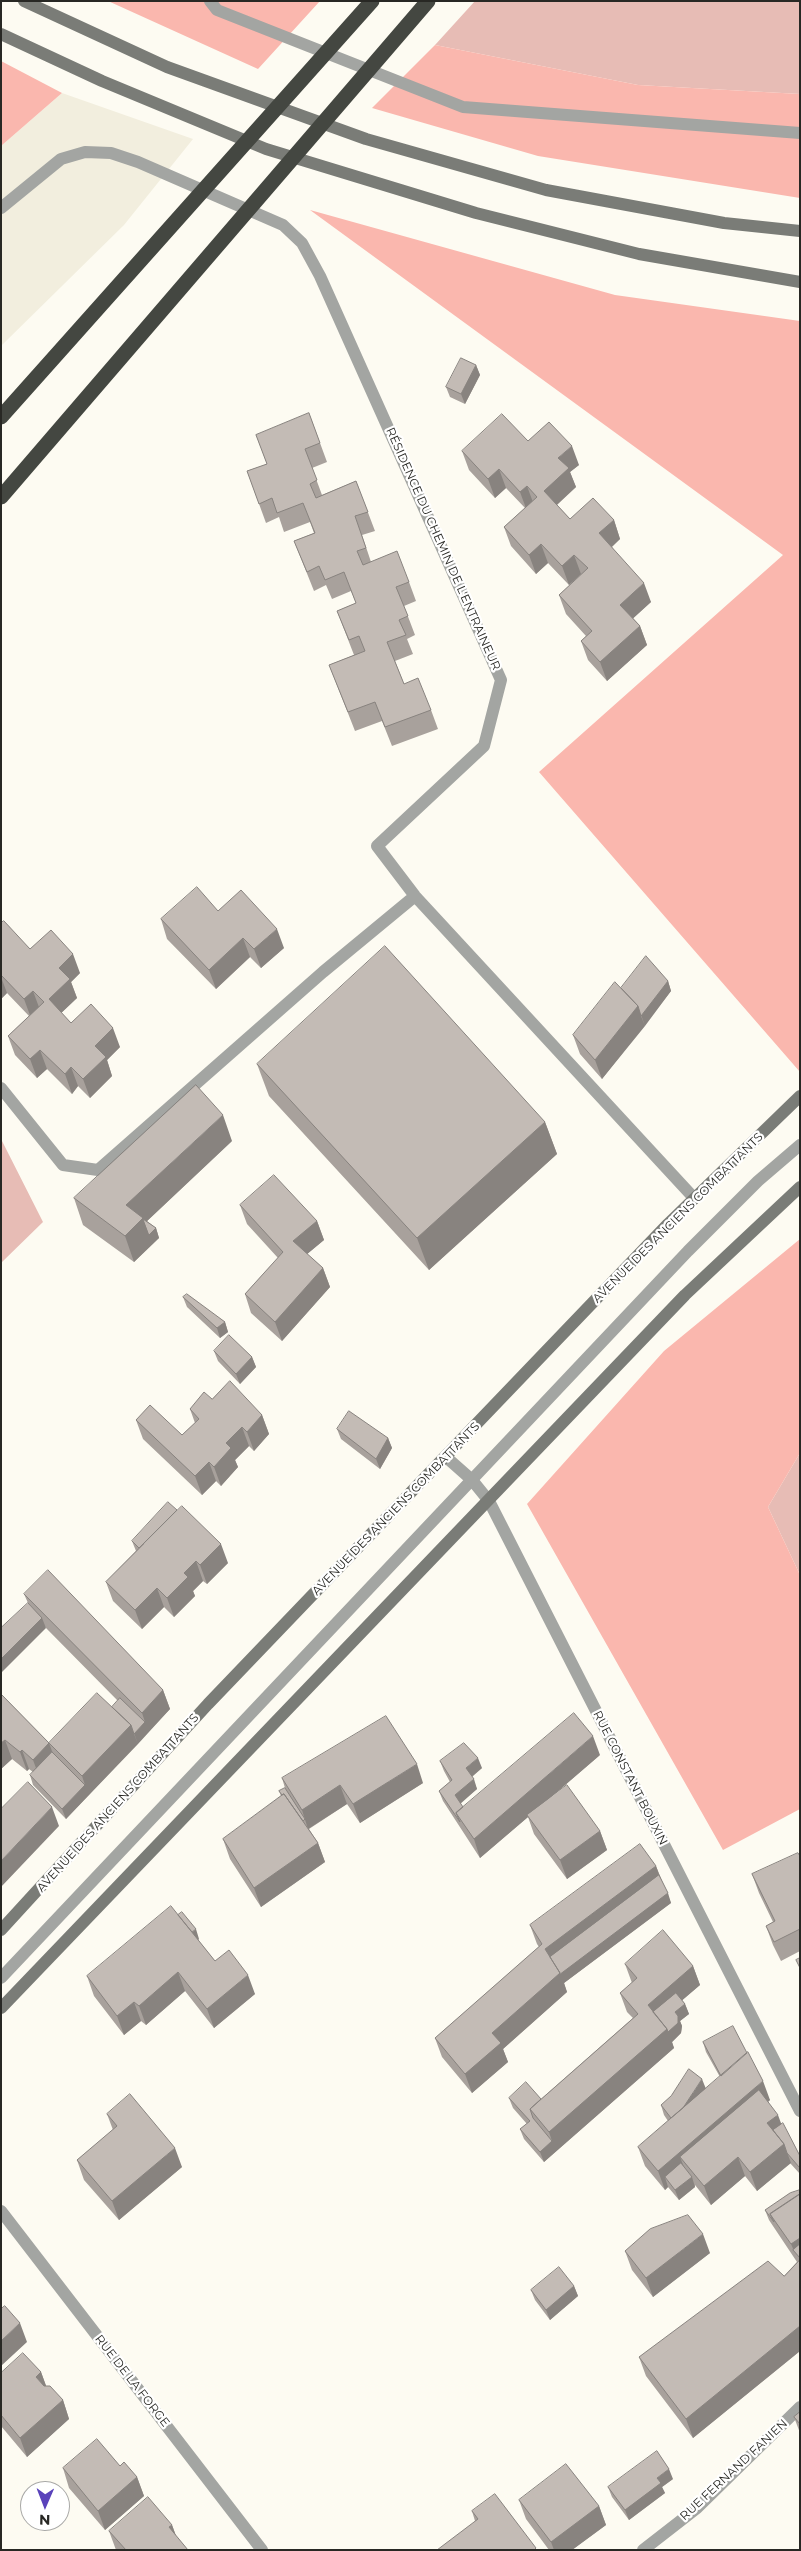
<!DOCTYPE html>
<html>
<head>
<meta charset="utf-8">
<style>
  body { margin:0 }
  #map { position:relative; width:801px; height:2551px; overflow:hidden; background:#fdfbf2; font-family:Montserrat,sans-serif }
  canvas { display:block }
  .frame { position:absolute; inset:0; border:2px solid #282824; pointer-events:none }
  .north { position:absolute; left:20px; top:2481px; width:50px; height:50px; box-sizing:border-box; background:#fff; border:1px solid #a9a9a7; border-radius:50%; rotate:181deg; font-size:14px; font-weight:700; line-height:20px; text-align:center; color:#282824 }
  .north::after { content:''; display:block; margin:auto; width:18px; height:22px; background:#5a43bb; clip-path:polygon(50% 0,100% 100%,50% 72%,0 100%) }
</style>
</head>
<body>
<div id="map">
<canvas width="801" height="2551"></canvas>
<div class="frame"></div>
<div class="north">N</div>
</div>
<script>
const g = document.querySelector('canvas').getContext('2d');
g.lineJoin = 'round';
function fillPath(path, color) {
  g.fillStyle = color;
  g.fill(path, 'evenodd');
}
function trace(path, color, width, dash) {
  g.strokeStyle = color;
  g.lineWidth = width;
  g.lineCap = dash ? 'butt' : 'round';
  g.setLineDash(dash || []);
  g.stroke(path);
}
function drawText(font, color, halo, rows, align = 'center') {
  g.font = font + ' Montserrat,sans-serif';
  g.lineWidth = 4.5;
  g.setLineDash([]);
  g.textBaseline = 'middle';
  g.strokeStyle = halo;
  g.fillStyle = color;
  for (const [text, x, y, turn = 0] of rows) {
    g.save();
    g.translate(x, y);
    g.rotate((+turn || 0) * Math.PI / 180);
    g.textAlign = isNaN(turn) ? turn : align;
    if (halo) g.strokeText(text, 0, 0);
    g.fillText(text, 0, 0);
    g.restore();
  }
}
fillPath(new Path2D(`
  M62 93 193 139 124 225 1 346V146Z`), '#f2eede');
fillPath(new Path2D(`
  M475 1H800V94L638 85 435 45Z
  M1 1139 43 1222 1 1263Z
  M800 1453V1575L768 1507Z`), '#e7bcb5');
fillPath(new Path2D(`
  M108 1H320L258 69Z
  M435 45 638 85 800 94V198L538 156 372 108Z
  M1 61 62 93 1 146Z
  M310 210 615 295 800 321V1072L539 772 783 555Z
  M800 1239V1453L768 1507 800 1575V1809L723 1850 527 1504 664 1351Z`), '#fab7ae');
trace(new Path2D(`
  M210 1 217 10 463 107 800 133
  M1 1978 688 1251 758 1181 800 1145`), '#a3a5a2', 12);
trace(new Path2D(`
  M1 208 61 159 85 152 111 153 138 162 283 225 302 243 320 276 501 680 484 746 377 846 415 896 694 1198
  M1 1088 63 1165 98 1170 323 972 415 896
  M446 1457 472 1480 489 1501 800 2111
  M1 2211 262 2550
  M643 2550 697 2508 800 2407`), '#a3a5a2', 12);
trace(new Path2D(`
  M24 1 167 67 366 139 546 190 724 223 800 231
  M1 34 102 81 266 149 476 213 639 254 800 282
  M1 1930 208 1704 668 1224 800 1096
  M1 2008 685 1295 800 1187`), '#7a7c77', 12);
trace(new Path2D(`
  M1 417 372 1
  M1 497 428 1`), '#444741', 15);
fillPath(new Path2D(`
  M476 365 480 375 465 404 450 397 446 387Z
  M309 413 327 462 312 468 322 495 356 481 375 531 362 535 371 562 409 582 416 601 404 606 415 635 407 639 413 654 395 661 404 684 431 710 438 729 392 746 382 721 355 731 329 665 354 655 337 611 356 603 351 591 332 599 326 585 314 591 294 541 314 533 310 522 284 532 279 517 266 523 247 471 267 464 256 435Z
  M528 441 579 465 570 472 576 487 557 505 570 519 614 520 620 539 612 547 651 602 633 618 640 626 647 645 607 681 588 660 581 641 586 636 566 614 559 595 582 574 569 585 548 563 536 574 511 546 504 527 525 508 506 488 495 498 469 470 462 451Z
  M218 911 284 948 261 968 250 957 216 989 167 939 161 919Z
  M1 923 30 949 80 973 71 982 77 998 61 1013 71 1023 120 1047 107 1060 112 1076 90 1098 78 1086 72 1094 47 1069 37 1078 15 1055 8 1036 29 1016 7 993 1 999Z
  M668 981 671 991 602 1079 580 1054 573 1035 621 988Z
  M257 1064 545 1122 557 1154 429 1270 269 1096Z
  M232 1141 147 1221 156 1228 159 1238 134 1262 83 1225 74 1198Z
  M240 1205 317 1221 324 1240 307 1254 323 1268 330 1287 282 1341 251 1313 245 1294 278 1258 247 1224Z
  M183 1297 225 1322 228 1332 220 1338 187 1307Z
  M214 1351 252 1357 256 1367 240 1384 218 1361Z
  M212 1399 262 1415 269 1434 254 1451 249 1446 235 1460 238 1467 221 1486 216 1481 202 1495 143 1439 136 1420 182 1435 195 1423 190 1409Z
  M337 1429 388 1438 392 1448 380 1469 341 1439Z
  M132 1541 228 1563 207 1584 203 1581 193 1591 195 1596 174 1617 164 1607 142 1629 113 1601 106 1582 136 1551Z
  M24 1594 163 1690 170 1709 66 1819 33 1785 30 1775 33 1772 29 1769 27 1771 12 1759 1 1769V1694L49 1743 112 1707 118 1701 46 1628 28 1603Z
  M600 1755 550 1798 600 1831 607 1850 567 1879 534 1834 528 1817 480 1858 443 1801 439 1791 450 1782 444 1771 440 1761 482 1768 472 1777 477 1789 460 1803 463 1807Z
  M282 1778 423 1783 360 1823 347 1804 309 1829 318 1843 325 1862 261 1907 230 1859 223 1839 281 1796 279 1791 285 1788Z
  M800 1856V1951L781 1961 773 1945 766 1926 773 1922 759 1893 752 1874Z
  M656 1866 671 1903 564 1983 567 1992 503 2049 508 2062 472 2093 442 2057 435 2038 539 1947 537 1944 530 1925Z
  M199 1939 198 1940 215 1961 255 1994 214 2028 185 1991 146 2025 141 2021 124 2035 94 1996 87 1976Z
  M625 1964 693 1966 700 1985 682 2000 685 2004 689 2014 680 2021 682 2026 681 2033 672 2042 674 2048 544 2162 524 2139 520 2129 527 2124 513 2108 509 2098 541 2099 633 2018 627 2012 620 1993 632 1983Z
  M703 2042 770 2100 768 2102 800 2156V2174L790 2163 757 2191 745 2176 711 2205 695 2185V2187L679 2200 668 2187 665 2190 645 2166 638 2147 668 2121 664 2115 661 2105 705 2089 720 2077 706 2052Z
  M107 2114 182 2167 119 2220 84 2180 77 2160 113 2130Z
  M800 2190V2351L693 2438 646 2376 639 2357 784 2276 797 2262 769 2220 765 2210Z
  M625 2251 710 2253 653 2297 632 2270Z
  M574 2286 578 2296 550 2320 535 2300 531 2290Z
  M41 2372 46 2386 63 2400 69 2419 27 2457 1 2426V2373Z
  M800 2412V2433L794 2417Z
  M120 2466 137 2477 144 2496 105 2530 69 2488 63 2468Z
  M673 2479 662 2487 665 2493 629 2520 612 2497 608 2487Z
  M519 2500 599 2506 606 2525 572 2550H549L526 2519Z
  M472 2511 537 2550 475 2521Z
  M172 2525 176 2536 188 2550H116L109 2531Z`), '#a8a19c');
fillPath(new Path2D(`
  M476 365 480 375 465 404 461 394Z
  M572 446 579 465 570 472 576 487 551 510 544 491 558 458Z
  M499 469 506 488 495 498 488 479Z
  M527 486 534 505 527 511 520 492Z
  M614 520 620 539 606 552 599 533Z
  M541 544 548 563 536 574 529 555Z
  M574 555 581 574 569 585 562 566Z
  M644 583 651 602 627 624 620 605Z
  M640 626 647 645 607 681 600 662Z
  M277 929 284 948 261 968 254 949Z
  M243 938 250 957 216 989 209 970Z
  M73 954 80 973 71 982 77 998 56 1018 49 999 59 968Z
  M1 977 7 993 1 999Z
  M668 981 671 991 645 1026 641 1016Z
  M33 991 40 1010 31 1018 24 999Z
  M638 1006 645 1026 602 1079 595 1060Z
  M113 1028 120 1047 107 1060 112 1076 90 1098 83 1079 95 1046Z
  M40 1050 47 1069 37 1078 30 1059Z
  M71 1067 78 1086 72 1094 65 1074Z
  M223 1115 232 1141 145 1223 156 1228 159 1238 134 1262 125 1236 126 1205Z
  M545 1122 557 1154 429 1270 417 1238Z
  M317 1221 324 1240 300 1260 293 1241Z
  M323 1268 330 1287 282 1341 275 1322Z
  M225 1322 228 1332 220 1338 217 1328Z
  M252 1357 256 1367 240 1384 236 1374Z
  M262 1415 269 1434 254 1451 247 1432Z
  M242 1427 249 1446 235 1460 238 1467 221 1486 214 1467 226 1443Z
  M388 1438 392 1448 380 1469 376 1459Z
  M209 1462 216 1481 202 1495 195 1476Z
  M221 1544 228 1563 207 1584 200 1565Z
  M196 1561 203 1581 193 1591 195 1596 174 1617 167 1598 184 1573Z
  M157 1588 164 1607 142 1629 135 1610Z
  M42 1618 46 1628 1 1673V1659Z
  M163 1690 170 1709 138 1744 134 1734 145 1722 142 1713Z
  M131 1725 138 1744 66 1819 62 1809 85 1785 82 1776Z
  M593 1736 600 1755 529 1816 527 1815 528 1817 480 1858 474 1839Z
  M5 1740 12 1759 1 1769V1743Z
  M49 1743 56 1762 40 1779 33 1760Z
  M22 1750 29 1769 27 1771 20 1752Z
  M478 1758 482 1768 470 1778 466 1768Z
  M417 1764 423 1783 360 1823 353 1804Z
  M474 1779 477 1789 459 1805 455 1795Z
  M340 1785 347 1804 308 1829 302 1810Z
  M52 1807 59 1826 1 1887V1861Z
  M600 1831 607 1850 567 1879 560 1860Z
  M318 1843 325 1862 261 1907 254 1888Z
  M656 1866 663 1885 554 1966 545 1949Z
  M668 1893 671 1903 564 1983 567 1992 503 2049 508 2062 472 2093 465 2074 492 2033 560 1973Z
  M196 1929 199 1939 194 1944 190 1934Z
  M693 1966 700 1985 657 2022 648 2005Z
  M178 1972 185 1991 146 2025 139 2006Z
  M248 1975 255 1994 214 2028 207 2009Z
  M134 2002 141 2021 124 2035 117 2016Z
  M685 2004 689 2014 680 2021 682 2026 681 2033 672 2042 674 2048 544 2162 540 2152 552 2141 549 2132 675 2012Z
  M702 2079 706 2089 682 2110Z
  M763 2081 770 2100 690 2169 680 2157 686 2172 665 2177 668 2187 665 2190 658 2171Z
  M778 2115 785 2134 777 2140 767 2123Z
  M784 2144 791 2163 757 2191 750 2172Z
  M175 2148 182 2167 119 2220 112 2201Z
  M738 2157 745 2176 711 2205 704 2186Z
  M692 2177 695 2187 679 2200 675 2190Z
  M703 2234 710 2253 653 2297 646 2278Z
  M800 2238V2258L794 2251 791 2244Z
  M574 2286 578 2296 550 2320 546 2310Z
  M20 2323 27 2342 1 2366V2341Z
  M800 2326V2351L693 2438 686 2419Z
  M41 2372 48 2391 36 2377Z
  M63 2400 69 2419 27 2457 20 2438Z
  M669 2469 673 2479 662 2487 665 2493 629 2520 625 2510 657 2478Z
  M137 2477 144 2496 105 2530 98 2511Z
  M599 2506 606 2525 572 2550H554L551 2542Z
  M172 2525 179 2544 169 2527Z`), '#88837f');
const building = new Path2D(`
  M461 358 476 365 461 394 446 387Z
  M309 413 320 443 305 449 317 480 310 484 316 498 356 481 368 512 355 516 366 548 357 551 363 565 397 551 409 582 396 587 408 616 399 620 406 635 387 642 404 684 418 678 431 710 385 727 375 702 348 712 329 665 365 651 359 636 349 640 337 611 356 603 344 572 325 580 319 566 307 572 294 541 315 533 303 503 277 513 272 498 259 504 247 471 267 464 256 435Z
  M502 414 528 441 549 422 572 446 558 458 569 468 544 491 570 519 593 498 614 520 599 533 644 583 620 605 640 626 600 662 581 641 592 631 559 595 588 568 574 555 562 566 541 544 529 555 504 527 537 497 527 486 520 492 499 469 488 479 462 451Z
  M197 887 218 911 241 890 277 929 254 949 243 938 209 970 161 919Z
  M4 921 30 949 51 930 73 954 59 968 70 979 49 999 71 1023 91 1004 113 1028 95 1046 106 1057 83 1079 71 1067 65 1074 40 1050 30 1059 8 1036 44 1002 33 991 24 999 1 975V923Z
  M385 946 545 1122 417 1238 257 1064Z
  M646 956 668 981 641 1016 638 1006 621 988Z
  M615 982 638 1006 595 1060 573 1035Z
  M196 1085 223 1115 126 1205 143 1218 125 1236 74 1198Z
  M274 1175 317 1221 293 1241 323 1268 275 1322 245 1294 283 1252 240 1205Z
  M143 1219 156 1228 149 1235Z
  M187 1294 225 1322 217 1328 183 1297Z
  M229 1335 252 1357 236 1374 214 1351Z
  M230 1381 262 1415 247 1432 242 1427 226 1443 231 1448 214 1467 209 1462 195 1476 136 1420 150 1405 182 1435 199 1419 190 1409 204 1392 212 1399Z
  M349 1411 388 1438 376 1459 337 1429Z
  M168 1502 177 1510 139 1548 132 1541Z
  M182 1506 221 1544 200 1565 196 1561 184 1573 188 1577 167 1598 157 1588 135 1610 106 1582Z
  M48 1570 163 1690 142 1713 24 1594Z
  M28 1603 42 1618 1 1659V1628Z
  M97 1693 131 1725 82 1776 49 1743Z
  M1 1694 49 1743 33 1760 22 1750 20 1752 5 1740 1 1743Z
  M120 1698 145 1722 134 1734 131 1725 112 1707Z
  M574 1713 593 1736 474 1839 456 1813Z
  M386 1716 417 1764 353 1804 340 1785 302 1810 282 1778Z
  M464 1743 478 1758 466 1768 474 1779 455 1795 463 1807 456 1813 460 1822 439 1791 452 1780 440 1761Z
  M52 1752 85 1785 62 1809 30 1775Z
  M28 1782 52 1807 1 1861V1809Z
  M567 1785 600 1831 560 1860 527 1815Z
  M285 1788 305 1819 303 1821 284 1794 282 1795 279 1791Z
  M284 1794 318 1843 254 1888 223 1839Z
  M640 1844 656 1866 545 1949 560 1973 492 2033 501 2043 465 2074 435 2038 542 1944 530 1925Z
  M798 1853 800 1856V1929L774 1942 766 1926 775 1921 752 1874Z
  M659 1875 668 1893 559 1975 560 1973 550 1957Z
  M171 1906 215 1961 229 1950 248 1975 207 2009 178 1972 139 2006 134 2002 117 2016 87 1976Z
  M182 1912 196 1929 192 1932 178 1915Z
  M663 1930 693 1966 648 2005 667 2029 549 2132 530 2109 638 2014 620 1993 637 1978 625 1964Z
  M800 1958V1968L796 1960Z
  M676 1993 685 2004 675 2012 678 2016V2023L668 2032 667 2029 653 2012Z
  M733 2026 747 2053 721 2076 703 2042Z
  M748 2052 763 2081 658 2171 638 2147Z
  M689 2069 702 2079 683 2108 671 2118 661 2105 671 2096Z
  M526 2082 541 2099 530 2109 533 2118 552 2141 540 2152 520 2129 530 2121 509 2098Z
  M759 2090 778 2115 767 2123 784 2144 750 2172 738 2157 704 2186 680 2157Z
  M130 2094 175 2148 112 2201 77 2160 117 2126 107 2114Z
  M783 2123 800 2156V2167H799L787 2153 784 2144 773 2130Z
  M681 2163 692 2177 675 2190 665 2177Z
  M800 2190V2194L770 2214 774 2222 765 2210 790 2193Z
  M800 2194V2238L791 2244 770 2214Z
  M688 2215 703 2234 646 2278 625 2251 650 2229Z
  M800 2244V2258L793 2250Z
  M800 2260V2326L686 2419 639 2357 768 2261 784 2276Z
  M559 2267 574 2286 546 2310 531 2290Z
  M5 2306 20 2323 1 2341V2309Z
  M23 2353 41 2372 36 2377 44 2386H50L63 2400 20 2438 1 2415V2373Z
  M800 2412V2424L794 2417Z
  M97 2439 120 2466 124 2462 137 2477 98 2511 63 2468Z
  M657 2451 669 2469 657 2478 661 2483 625 2510 608 2487Z
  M566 2464 599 2506 551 2542 519 2500Z
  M495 2494 536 2548 534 2550H437L478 2519 472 2511Z
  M148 2497 172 2525 169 2527 188 2550H126L109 2531Z`);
fillPath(building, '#c3bbb5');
trace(building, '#88837f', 1);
drawText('12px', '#282824', '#fff', [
  ["RÉSIDENCE DU CHEMIN DE L'ENTRAINEUR",443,549,66],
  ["AVENUE DES ANCIENS COMBATTANTS",678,1218,-45],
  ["AVENUE DES ANCIENS COMBATTANTS",396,1509,-46],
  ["RUE CONSTANT BOUXIN",630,1778,63],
  ["AVENUE DES ANCIENS COMBATTANTS",118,1803,-48],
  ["RUE DE LA FORGE",132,2381,52],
  ["RUE FERNAND FANIEN",734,2470,-43]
]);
</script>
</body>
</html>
